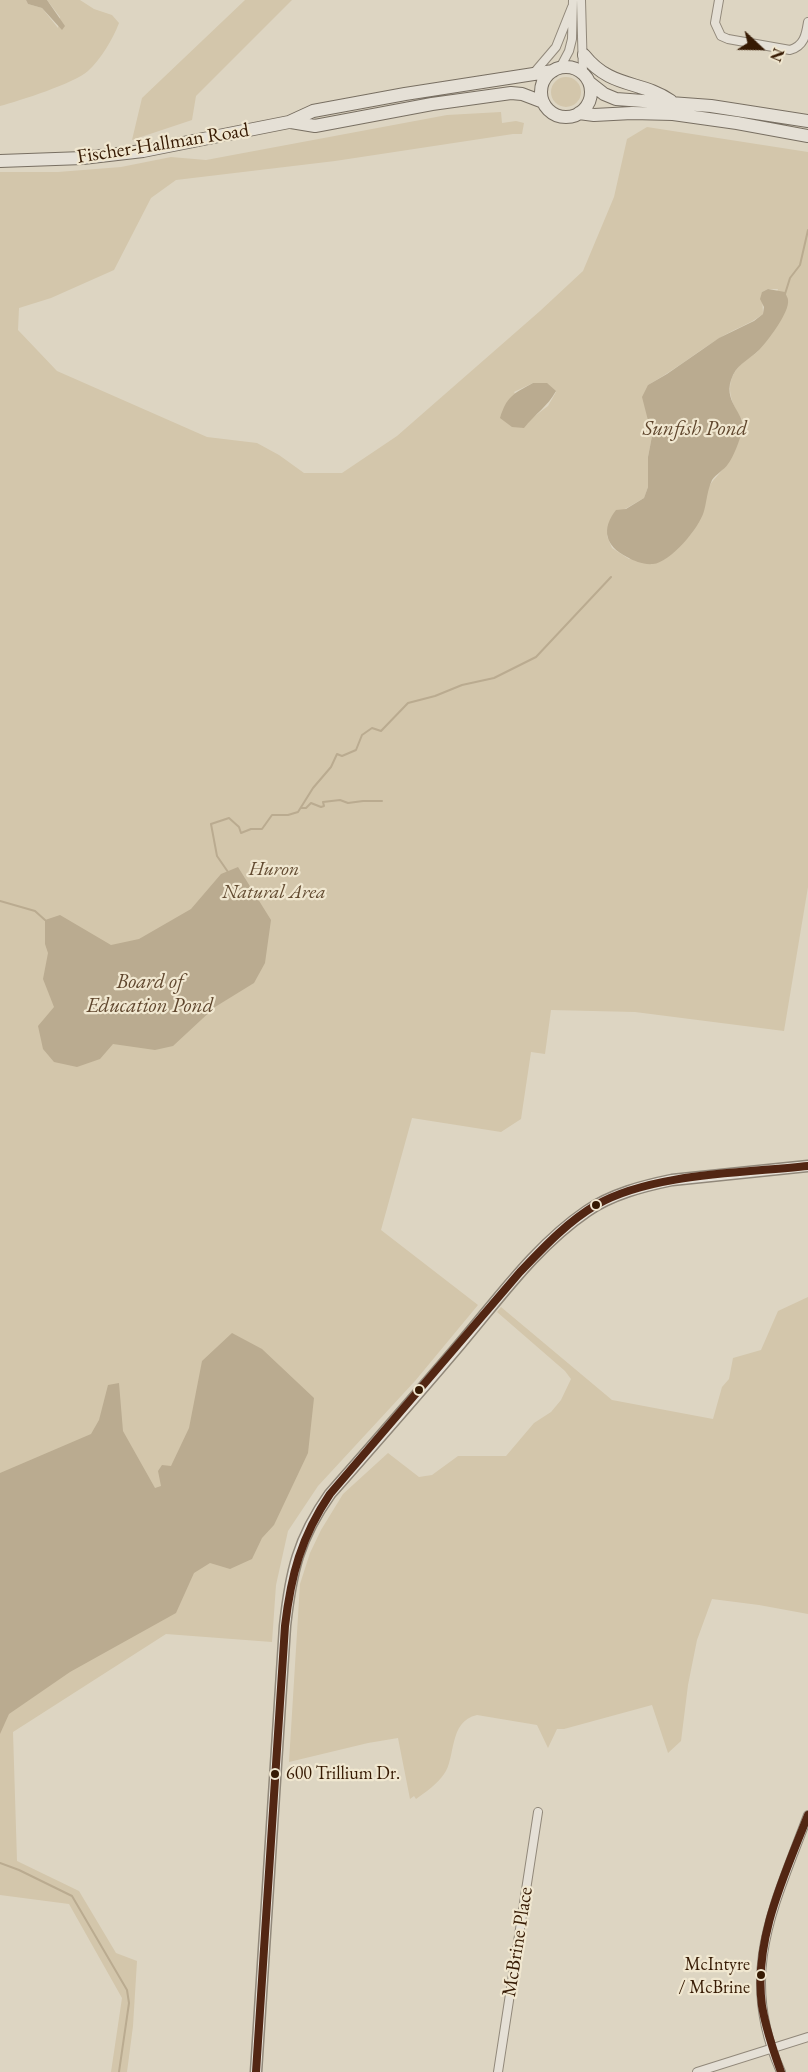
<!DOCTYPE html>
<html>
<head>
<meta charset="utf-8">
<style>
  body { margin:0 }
  #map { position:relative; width:808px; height:2072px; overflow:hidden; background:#ddd5c2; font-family:"EB Garamond",serif }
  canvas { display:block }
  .north { position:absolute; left:730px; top:18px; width:60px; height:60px; -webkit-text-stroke:4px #f0e7d0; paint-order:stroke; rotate:112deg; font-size:16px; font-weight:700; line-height:24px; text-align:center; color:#361a03 }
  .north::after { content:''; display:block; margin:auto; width:21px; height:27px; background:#361a03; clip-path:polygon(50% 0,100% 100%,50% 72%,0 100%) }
</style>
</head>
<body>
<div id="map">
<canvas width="808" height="2072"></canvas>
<div class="north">N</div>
</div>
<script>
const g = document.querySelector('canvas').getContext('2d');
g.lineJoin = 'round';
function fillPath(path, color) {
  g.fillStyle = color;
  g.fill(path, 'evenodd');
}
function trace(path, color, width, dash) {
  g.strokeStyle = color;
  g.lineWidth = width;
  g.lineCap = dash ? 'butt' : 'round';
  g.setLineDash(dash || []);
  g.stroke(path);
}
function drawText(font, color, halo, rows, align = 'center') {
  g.font = font + ' "EB Garamond",serif';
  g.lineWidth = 4.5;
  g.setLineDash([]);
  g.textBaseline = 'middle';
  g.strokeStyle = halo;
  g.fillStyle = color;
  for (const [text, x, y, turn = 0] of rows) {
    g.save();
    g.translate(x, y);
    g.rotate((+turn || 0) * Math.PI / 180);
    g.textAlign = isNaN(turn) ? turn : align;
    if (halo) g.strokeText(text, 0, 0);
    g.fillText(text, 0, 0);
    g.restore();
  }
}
fillPath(new Path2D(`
  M0 0H26L28 4 42 8 58 28 60 17 47 0H80L94 9 112 15 119 23C113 39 101 59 88 71 75 83 19 101 0 106Z
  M245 0H292L196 96 192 120 132 140 142 98Z
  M551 92a15 15 0 1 1 30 0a15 15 0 1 1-30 0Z
  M501 112 502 123 516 121 524 123 522 134H513L335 161 176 180 151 198 114 270 51 298 19 308 18 330 57 371 207 437 257 443 279 455 304 473H342L397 436 540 311 583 271 614 197 627 139 647 127 808 152V887L784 1031 635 1012 551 1010 545 1054 531 1052 521 1119 501 1132 412 1118 381 1230 478 1305 415 1381 318 1486 288 1531 276 1585 272 1642 166 1634 13 1732 17 1861 79 1891 116 1953 137 1961 133 2026 127 2072H111L122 1998 69 1904 0 1895V172H58L121 167 171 157 206 160 447 115ZM768 289H778C774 301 763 345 758 351 754 356 747 358 743 362 723 381 729 400 742 420 736 434 731 458 722 470 713 482 706 485 705 503L629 559 612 548 607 536 625 509 644 498 648 487V457L652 436 649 423 648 385C673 371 694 354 718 339 733 329 749 325 763 314L762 292ZM533 383 556 392 548 406 532 418 514 392Z
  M808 1297V1614L759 1605 712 1599 697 1640 688 1685 681 1741 668 1753 652 1705 564 1729H557L548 1748 537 1725 477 1715C448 1721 456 1759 444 1774 437 1784 426 1792 416 1799L414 1796 410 1799 398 1738 368 1743 289 1762 300 1584 310 1553 321 1530 343 1494 388 1453 419 1477 432 1475 458 1456H506L534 1423 551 1412 561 1400 571 1379 565 1371 497 1312 501 1307 612 1400 713 1419 722 1387 729 1379 733 1358 761 1350 778 1311Z`), '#d3c6ab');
fillPath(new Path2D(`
  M26 0H47L65 26 62 30 42 8 28 4Z
  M768 289 785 292C786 295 788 298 788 300 790 312 767 342 759 350 750 359 739 363 733 375 720 402 747 413 742 430 740 440 734 456 728 464 724 470 716 474 712 480 707 491 707 500 704 511 700 527 670 563 653 564 644 565 634 561 627 557 605 546 601 529 616 510L626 509 644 498 648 487V457L652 436 642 397 648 385 667 374 719 338 754 321 763 314 764 307 760 299 762 292Z
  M533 383H547L556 391C548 406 535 414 524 428L512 427 500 418C507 396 513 394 533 383Z
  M238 867 271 920 265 963 254 983 215 1007 173 1046 155 1050 113 1044 100 1059 77 1067 54 1062 43 1049 38 1026 54 1007 43 979 48 953 45 944V920L60 915 111 945 139 939 191 909 221 874Z
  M232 1333 262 1349 314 1398 308 1453 274 1525 262 1538 252 1559 230 1569 210 1563 194 1573 176 1613 70 1672 9 1714 0 1734V1473L91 1434 99 1420 108 1385 119 1383 123 1431 155 1488 161 1486 158 1471 162 1465 171 1466 189 1428 202 1361Z`), '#baab90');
trace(new Path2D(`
  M785 294 790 278 800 265 808 230
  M301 808H306L311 803 321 807 324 806 323 802 340 800 348 803 363 801H382
  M228 872 217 856 211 824 229 818 239 827 241 833 251 829H262L272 815H288L298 812 313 788 331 767 337 754 342 756 356 750 362 735 372 728 381 731 408 703 435 696 462 685 494 678 536 657 611 577
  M0 901 35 911 45 920
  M0 1863 19 1870 72 1896 127 1990 129 2003 119 2072`), '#baab90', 2);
const minor = new Path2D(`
  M581 0 583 73
  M719 0 715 23 721 36 728 39 790 50C804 46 806 35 808 22
  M560 68 569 51 572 39 573 0
  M533 74 556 47 572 7
  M498 2072 538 1812
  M697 2072 808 2037
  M781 2072C737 1974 774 1907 808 1815`);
const tertiary = new Path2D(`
  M256 2072 285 1626C291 1572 298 1539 330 1494 374 1444 418 1394 461 1343 500 1297 537 1245 587 1211 612 1194 643 1186 672 1180L808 1166`);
const secondary = new Path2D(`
  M584 55C611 89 641 80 671 101
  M541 92a25 25 0 1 1 50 0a25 25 0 1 1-50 0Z
  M590 83 604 94 616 99 711 106 808 121
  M579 113 594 115 632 113 673 114 737 123 808 136
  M291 122 315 126 432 104 511 93 522 94 543 102
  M0 161 83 158 143 151 289 122 313 111 405 94 553 71`);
trace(minor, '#91887a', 10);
trace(tertiary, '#91887a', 13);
trace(secondary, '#786f62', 14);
trace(minor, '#e5e0d6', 8);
trace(tertiary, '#e5e0d6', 10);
trace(secondary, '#e5e0d6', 12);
trace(new Path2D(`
  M256 2072 285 1626C291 1575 301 1537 330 1494L520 1272C543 1248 567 1222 596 1205 652 1173 743 1173 808 1166
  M781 2072C773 2050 766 2029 762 2006 753 1940 785 1874 808 1815`), '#522613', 8);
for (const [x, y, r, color] of [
  [596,1205,5,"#361a03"],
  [419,1390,5,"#361a03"],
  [275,1774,5,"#361a03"],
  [761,1975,5,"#361a03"]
]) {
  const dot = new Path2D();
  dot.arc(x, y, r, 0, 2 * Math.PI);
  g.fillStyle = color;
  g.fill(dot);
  trace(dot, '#f0e7d0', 2);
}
drawText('18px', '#361a03', '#f0e7d0', [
  ["600 Trillium Dr.",286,1774],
  ["McIntyre",750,1965,"right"],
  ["/ McBrine",750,1988,"right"]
], 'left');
drawText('20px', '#361a03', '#f0e7d0', [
  ["Fischer-Hallman Road",163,144,-9],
  ["McBrine Place",518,1942,-81]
]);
drawText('italic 20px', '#624a30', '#f0e7d0', [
  ["Huron",274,870],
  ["Natural Area",274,893]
]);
drawText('italic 21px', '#5f462d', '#f0e7d0', [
  ["Sunfish Pond",695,429],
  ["Board of",150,982],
  ["Education Pond",150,1006]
]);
</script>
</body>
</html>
